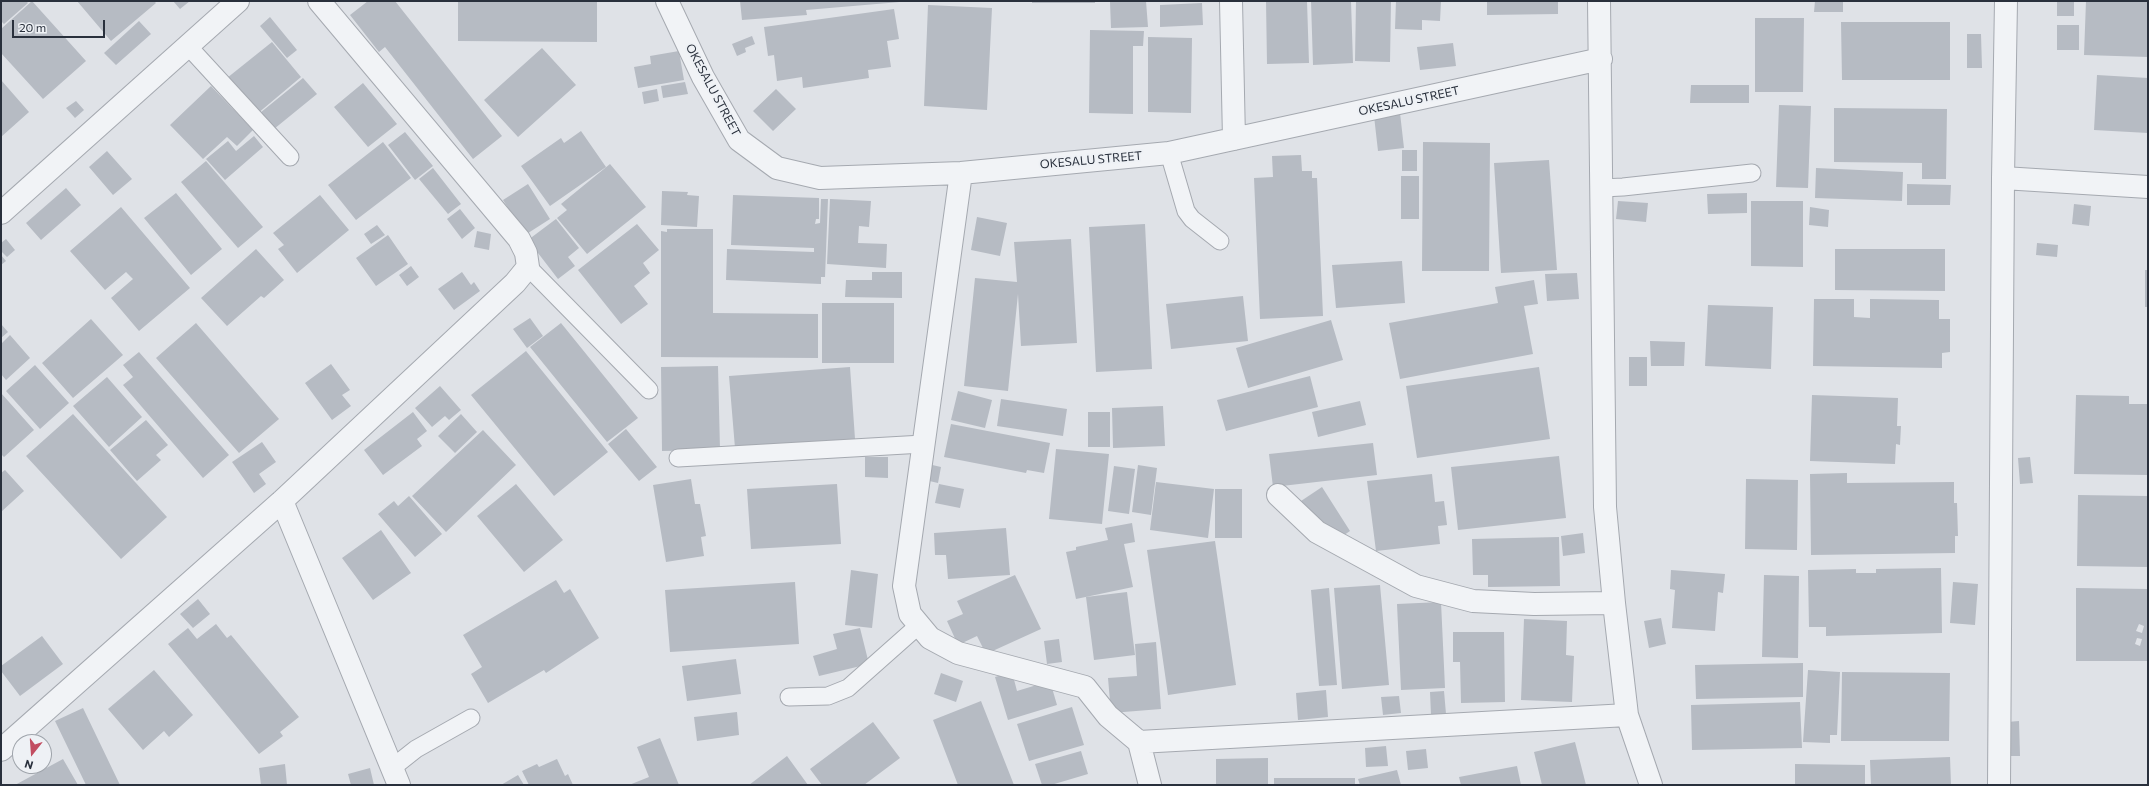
<!DOCTYPE html>
<html>
<head>
<meta charset="utf-8">
<style>
  body { margin:0 }
  #map { position:relative; width:2149px; height:786px; overflow:hidden; background:#dfe2e7; font-family:Commissioner,sans-serif }
  canvas { display:block }
  .frame { position:absolute; inset:0; border:2px solid #29303c; pointer-events:none }
  .north { position:absolute; left:12px; top:734px; width:40px; height:40px; box-sizing:border-box; background:#eef1f5; border:1px solid #9fa4ab; border-radius:50%; rotate:197deg; font-size:11px; font-weight:700; line-height:16px; text-align:center; color:#29303c }
  .north::after { content:''; display:block; margin:auto; width:14px; height:18px; background:#c24d61; clip-path:polygon(50% 0,100% 100%,50% 72%,0 100%) }
  .scale { position:absolute; left:12px; top:20px; width:93px; height:18px; box-sizing:border-box; border:2px solid #29303c; border-top:0; padding-left:5px; font-size:12px; line-height:14px; white-space:nowrap; color:#29303c; -webkit-text-stroke:3px #eef1f5; paint-order:stroke }
</style>
</head>
<body>
<div id="map">
<canvas width="2149" height="786"></canvas>
<div class="frame"></div>
<div class="north">N</div>
<div class="scale">20 m</div>
</div>
<script>
const g = document.querySelector('canvas').getContext('2d');
g.lineJoin = 'round';
function fillPath(path, color) {
  g.fillStyle = color;
  g.fill(path, 'evenodd');
}
function trace(path, color, width, dash) {
  g.strokeStyle = color;
  g.lineWidth = width;
  g.lineCap = dash ? 'butt' : 'round';
  g.setLineDash(dash || []);
  g.stroke(path);
}
function drawText(font, color, halo, rows, align = 'center') {
  g.font = font + ' Commissioner,sans-serif';
  g.lineWidth = 4;
  g.setLineDash([]);
  g.textBaseline = 'middle';
  g.strokeStyle = halo;
  g.fillStyle = color;
  for (const [text, x, y, turn = 0] of rows) {
    g.save();
    g.translate(x, y);
    g.rotate((+turn || 0) * Math.PI / 180);
    g.textAlign = isNaN(turn) ? turn : align;
    if (halo) g.strokeText(text, 0, 0);
    g.fillText(text, 0, 0);
    g.restore();
  }
}
fillPath(new Path2D(`
  M1 1H26L28 3 4 24 1 21Z
  M32 1 86 61 43 99 1 53V29Z
  M77 1H154L156 3 111 41Z
  M173 1H190L180 9Z
  M368 1H395L502 136 473 159 385 47 379 52 350 15Z
  M458 1H597V42L458 41Z
  M740 1H900V2L806 10 807 15 742 20Z
  M1032 1H1095V3H1032Z
  M1146 1 1148 27 1111 28 1110 2Z
  M1266 1H1307L1309 63 1267 64Z
  M1311 1H1351L1353 63 1313 65Z
  M1356 1H1391L1390 62 1355 61Z
  M1396 1H1441L1440 21 1422 20V30L1395 29Z
  M1487 1H1558V14L1487 15Z
  M1815 1H1843V12H1814Z
  M2057 1H2074V16H2057Z
  M2086 1H2148V57L2084 55Z
  M1202 3 1203 25 1160 27V5Z
  M928 5 992 8 987 110 924 106Z
  M894 9 899 39 887 41 891 67 868 70 869 78 803 88 802 77 777 81 774 55 768 56 764 27Z
  M270 17 297 50 287 58 260 26Z
  M1755 18H1804L1803 92H1755Z
  M139 21 151 34 116 65 104 53Z
  M1841 22H1950V80H1842Z
  M2057 25H2079V50H2057Z
  M1090 30 1144 31 1143 46H1133V114L1089 113Z
  M1967 34H1981L1982 68H1967Z
  M752 36 755 44 745 48 746 52 737 56 732 44Z
  M1148 37 1192 38 1191 113 1148 112Z
  M272 42 301 77 257 114 227 78Z
  M1453 43 1456 66 1420 70 1417 47Z
  M542 48 576 85 518 137 484 100Z
  M679 51 684 80 638 88 634 67 651 64 650 56Z
  M2097 75 2148 78V133L2094 130Z
  M303 78 317 94 274 129 260 113Z
  M1 80 29 112 1 137Z
  M685 82 688 94 663 98 661 86Z
  M363 83 397 124 368 147 334 107Z
  M1691 85H1749V103H1690Z
  M211 86 253 130 237 146 227 137 203 159 170 125Z
  M657 89 659 101 644 104 642 92Z
  M776 89 796 109 773 131 753 111Z
  M76 101 84 110 75 118 66 108Z
  M1779 105 1811 106 1808 188 1776 187Z
  M1834 108 1947 109 1946 179H1922V163L1834 162Z
  M1400 113 1404 148 1378 151 1374 116Z
  M581 131 606 167 550 206 521 166 561 138 564 143Z
  M405 132 433 166 415 180 388 145Z
  M254 136 263 147 225 180 206 159 228 141 236 151Z
  M383 142 411 178 356 220 328 185Z
  M1423 142 1490 143 1489 271H1422Z
  M1402 150H1417V171H1402Z
  M107 151 132 179 113 195 89 167Z
  M1301 155 1302 171H1312V178H1317L1323 316 1260 319 1254 178 1273 177 1272 156Z
  M1549 160 1557 270 1501 273 1494 163Z
  M206 161 263 227 238 248 181 182Z
  M610 164 646 207 587 254 557 218 567 210 561 204Z
  M433 168 461 204 448 214 419 179Z
  M1816 168 1903 172 1902 201 1815 198Z
  M1401 176H1419V219H1401Z
  M528 184 550 219 525 235 503 200Z
  M1907 184 1951 185 1950 205H1907Z
  M66 188 81 205 41 240 26 223Z
  M662 191 688 192 687 195 699 196 697 227 661 225Z
  M176 193 222 249 191 275 144 218Z
  M1747 193V213L1708 214 1707 194Z
  M320 195 349 230 297 273 278 249 284 245 273 233Z
  M733 195 819 198V219H816L815 224 820 223 821 199H828L825 277H821V284L726 280 727 249 814 252V248L731 245Z
  M830 199 871 201 869 227 859 226 858 243 887 244 886 268 827 264Z
  M1618 201 1648 203 1646 222 1616 219Z
  M1751 201H1803V267L1751 266Z
  M2074 204 2091 206 2089 226 2072 224Z
  M121 207 190 288 139 331 111 298 133 279 126 272 105 290 70 251Z
  M1810 207 1829 210 1828 227 1809 225Z
  M460 209 475 228 462 239 447 219Z
  M977 217 1007 223 1000 256 971 250Z
  M556 219 579 248 568 257 575 266 558 279 528 240Z
  M637 224 659 250 643 263 650 273 634 286 648 304 621 324 578 270Z
  M1145 224 1152 369 1096 372 1089 227Z
  M377 225 385 235 371 244 364 234Z
  M667 229H713V313L818 314V358L661 357V231L667 232Z
  M477 231 491 234 489 250 474 247Z
  M388 235 408 264 376 286 356 258Z
  M6 239 15 250 7 257 1 251V243Z
  M1071 239 1077 343 1021 346 1018 294 1008 391 964 386 975 278 1017 282 1014 242Z
  M2037 243 2058 245 2057 257 2036 255Z
  M256 249 284 280 264 298 261 296 227 326 201 298Z
  M1835 249H1945V291L1835 290Z
  M1 255 6 261 1 265Z
  M1402 261 1405 303 1336 308 1332 265Z
  M411 266 419 277 407 286 399 275Z
  M2145 270H2148V307H2145Z
  M462 272 471 285 474 282 480 291 454 310 438 289Z
  M872 272H902V298L845 297 846 280H872Z
  M1577 273 1579 299 1547 301 1545 274Z
  M1534 280 1538 304 1524 306 1533 354 1400 379 1389 323 1498 303 1495 287Z
  M1243 296 1248 341 1171 349 1166 304Z
  M1814 299H1854V317L1870 318V299L1939 300V319H1950V352L1942 353V368L1813 366Z
  M822 303H894V363H822Z
  M1708 305 1773 307 1771 369 1705 366Z
  M530 318 543 336 527 348 513 329Z
  M91 319 123 355 73 398 42 363Z
  M1331 320 1343 360 1248 388 1236 348Z
  M196 323 279 419 239 453 156 358Z
  M561 323 638 418 607 442 530 347Z
  M1 324 8 332 1 338Z
  M10 335 30 358 6 380 1 374V344Z
  M1650 341 1685 342 1684 366H1651Z
  M526 351 608 452 554 496 471 395Z
  M139 352 229 455 203 478 123 385 133 377 123 365Z
  M1629 357H1647V386H1629Z
  M331 364 350 390 342 395 351 406 332 420 305 383Z
  M35 365 69 403 40 429 6 391Z
  M718 366 720 450 662 451 661 367Z
  M850 367 855 439 735 448 729 376Z
  M1539 367 1550 439 1417 458 1406 386Z
  M1310 376 1318 407 1226 431 1217 400Z
  M107 377 142 417 109 447 73 406Z
  M440 386 461 410 449 420 445 416 432 427 415 408Z
  M958 391 992 400 985 428 951 420Z
  M1 393 34 430 4 457 1 454Z
  M1812 395 1898 398 1897 426H1901L1900 445 1896 444 1895 464 1810 461Z
  M2076 395 2129 396V404H2148V475L2074 474Z
  M1001 399 1067 409 1063 436 997 426Z
  M1360 401 1366 425 1318 437 1312 412Z
  M1163 406 1165 446 1113 448 1112 408Z
  M413 412 427 431 417 439 422 446 383 475 364 450Z
  M1088 412H1110V447H1088Z
  M73 414 167 517 121 559 26 456Z
  M461 414 477 432 455 453 438 436Z
  M146 420 168 445 156 455 161 460 137 481 110 450Z
  M951 424 1050 443 1044 473 1027 470 1026 473 944 457Z
  M626 429 657 467 639 481 608 444Z
  M483 430 516 465 446 532 412 496Z
  M262 442 276 462 259 474 266 484 254 493 232 462Z
  M1373 443 1377 475 1273 487 1269 454Z
  M1056 449 1109 454 1102 524 1049 519Z
  M1559 456 1566 518 1458 530 1451 467Z
  M865 457H888V478L865 477Z
  M2030 457 2033 483 2020 484 2018 458Z
  M928 464 941 467 938 483 925 480Z
  M1138 465 1157 468 1151 515 1132 512Z
  M1114 466 1135 469 1129 514 1108 511Z
  M5 470 24 491 1 512V473Z
  M1847 473V483L1954 482V503H1957L1958 536H1955V553L1811 555 1810 474Z
  M1432 474 1435 502 1444 501 1447 525 1438 526 1440 544 1376 551 1367 481Z
  M691 479 695 504H700L706 536 701 537 704 556 666 562 653 485Z
  M1746 479 1798 480 1797 550 1745 549Z
  M1156 482 1214 489 1208 538 1150 530Z
  M516 484 563 540 524 572 477 516Z
  M837 484 841 544 751 549 747 489Z
  M939 484 964 489 960 508 935 503Z
  M1322 487 1350 531 1325 548 1292 507Z
  M1215 489H1242V538H1215Z
  M2078 495 2148 496V567L2077 566Z
  M409 496 442 534 415 557 378 514 394 501 398 506Z
  M1132 523 1135 542 1124 544 1133 587 1076 599 1066 552 1076 550V547L1108 540 1105 528Z
  M1006 528 1010 575 948 579 946 555H935L934 533Z
  M381 530 411 573 373 600 342 558Z
  M1583 533 1585 553 1563 556 1561 536Z
  M1559 537 1560 586 1488 587V575H1473L1472 539Z
  M1215 541 1236 685 1168 695 1147 550Z
  M1941 568 1942 633 1826 636V627H1809L1808 570 1856 569V573H1876V569Z
  M851 570 878 574 872 628 845 625Z
  M1671 570 1725 574 1723 593 1718 592 1715 631 1672 628 1675 590 1670 589Z
  M1015 575 1041 629 986 654 977 636 958 645 947 621 963 614 957 601Z
  M1764 575 1799 576 1798 658 1762 657Z
  M556 580 564 593 570 589 599 638 546 673 544 670 488 703 471 674 482 667 463 635Z
  M795 582 799 644 670 652 665 590Z
  M1953 582 1978 584 1975 625 1950 623Z
  M1380 585 1389 685 1342 689 1334 588Z
  M1329 588 1337 685 1319 686 1311 590Z
  M2076 588 2148 589V661H2076ZM2139 624 2144 626 2142 633 2136 631ZM2137 638 2142 639 2140 646 2135 644Z
  M1127 592 1135 655 1094 660 1086 597Z
  M198 599 210 614 193 628 180 614Z
  M1441 602 1445 688 1401 690 1397 604Z
  M1661 618 1666 644 1649 648 1644 621Z
  M1524 619 1567 621 1566 655 1574 656 1572 702 1521 700Z
  M216 624 227 638 231 635 299 717 280 732 283 736 259 754 168 644 188 628 197 639Z
  M860 628 869 664 819 676 813 656 837 649 833 634Z
  M1453 632H1504L1505 702 1461 703 1460 662H1453Z
  M42 636 63 664 20 696 1 671V666Z
  M1059 639 1062 662 1047 664 1044 641Z
  M1156 642 1161 709 1111 713 1108 678 1137 676 1135 644Z
  M736 659 741 694 687 701 682 666Z
  M1803 663V697L1696 699 1695 665Z
  M154 670 193 715 169 737 164 731 143 750 108 709Z
  M1808 670 1840 672 1837 735H1830V743L1803 742Z
  M1012 672 1017 691 1050 681 1057 705 1008 720 995 677Z
  M1842 672 1950 673 1949 741H1841Z
  M941 673 963 681 956 702 934 694Z
  M1326 690 1328 717 1298 720 1296 693Z
  M1444 691 1446 714 1431 715 1430 692Z
  M1399 696 1401 713 1383 715 1381 697Z
  M981 701 1014 785H958L933 720Z
  M1800 702 1802 748 1692 750 1691 705Z
  M1072 707 1084 745 1029 761 1017 724Z
  M83 708 120 785H86L55 721Z
  M737 712 739 735 697 741 694 717Z
  M2019 721 2020 756H2008L2007 722Z
  M873 722 900 758 864 785H822L810 769Z
  M660 738 679 785H629L649 777 637 747Z
  M1575 742 1586 785H1542L1534 752Z
  M1386 746 1388 766 1366 767 1365 748Z
  M1426 749 1428 768 1408 770 1406 751Z
  M1081 751 1088 774 1051 785H1042L1035 764Z
  M787 756 808 785H749Z
  M1950 757 1951 785H1871L1870 760Z
  M1268 758V785H1216V759Z
  M63 759 78 785H15Z
  M557 759 565 776 568 774 573 785H529L522 771 537 764 539 767Z
  M285 764 287 785H261L259 768Z
  M1795 764 1865 765V785H1795Z
  M1517 766 1521 785H1461L1459 777Z
  M370 768 374 785H351L348 774Z
  M1397 770 1401 785H1360L1358 779Z
  M518 775 524 785H501Z
  M1274 778H1355V785H1274Z`), '#b6bbc3');
const lane = new Path2D(`
  M188 46 290 157
  M1169 153 1186 211 1192 219 1220 241
  M1602 188 1623 187 1752 173
  M528 267 649 390
  M678 458 923 444
  M789 697 828 696 848 688 919 625
  M392 768 416 749 471 718`);
const street = new Path2D(`
  M667 1 703 77 739 140 777 168 820 178 961 173 1169 153 1601 59
  M1231 1 1234 139
  M1599 1 1605 507 1614 603 1627 715 1651 785
  M961 173 904 586 910 614 930 638 958 653 1085 687 1108 716 1139 742 1627 715
  M2003 178 2148 187
  M1 213 238 1
  M1278 495 1317 532 1416 586 1473 601 1534 604 1614 603
  M282 501 399 785
  M1139 742 1150 785
  M1 750 282 501 515 283 528 267 526 253 519 239 319 1
  M1999 785 2003 178 2006 1`);
trace(lane, '#a5a9b0', 19);
trace(street, '#a5a9b0', 24);
trace(lane, '#f1f3f6', 17);
trace(street, '#f1f3f6', 22);
drawText('12px', '#29303c', '#eef1f5', [
  ["OKESALU STREET",713,90,62],
  ["OKESALU STREET",1409,101,-12],
  ["OKESALU STREET",1091,160,-5]
]);
</script>
</body>
</html>
